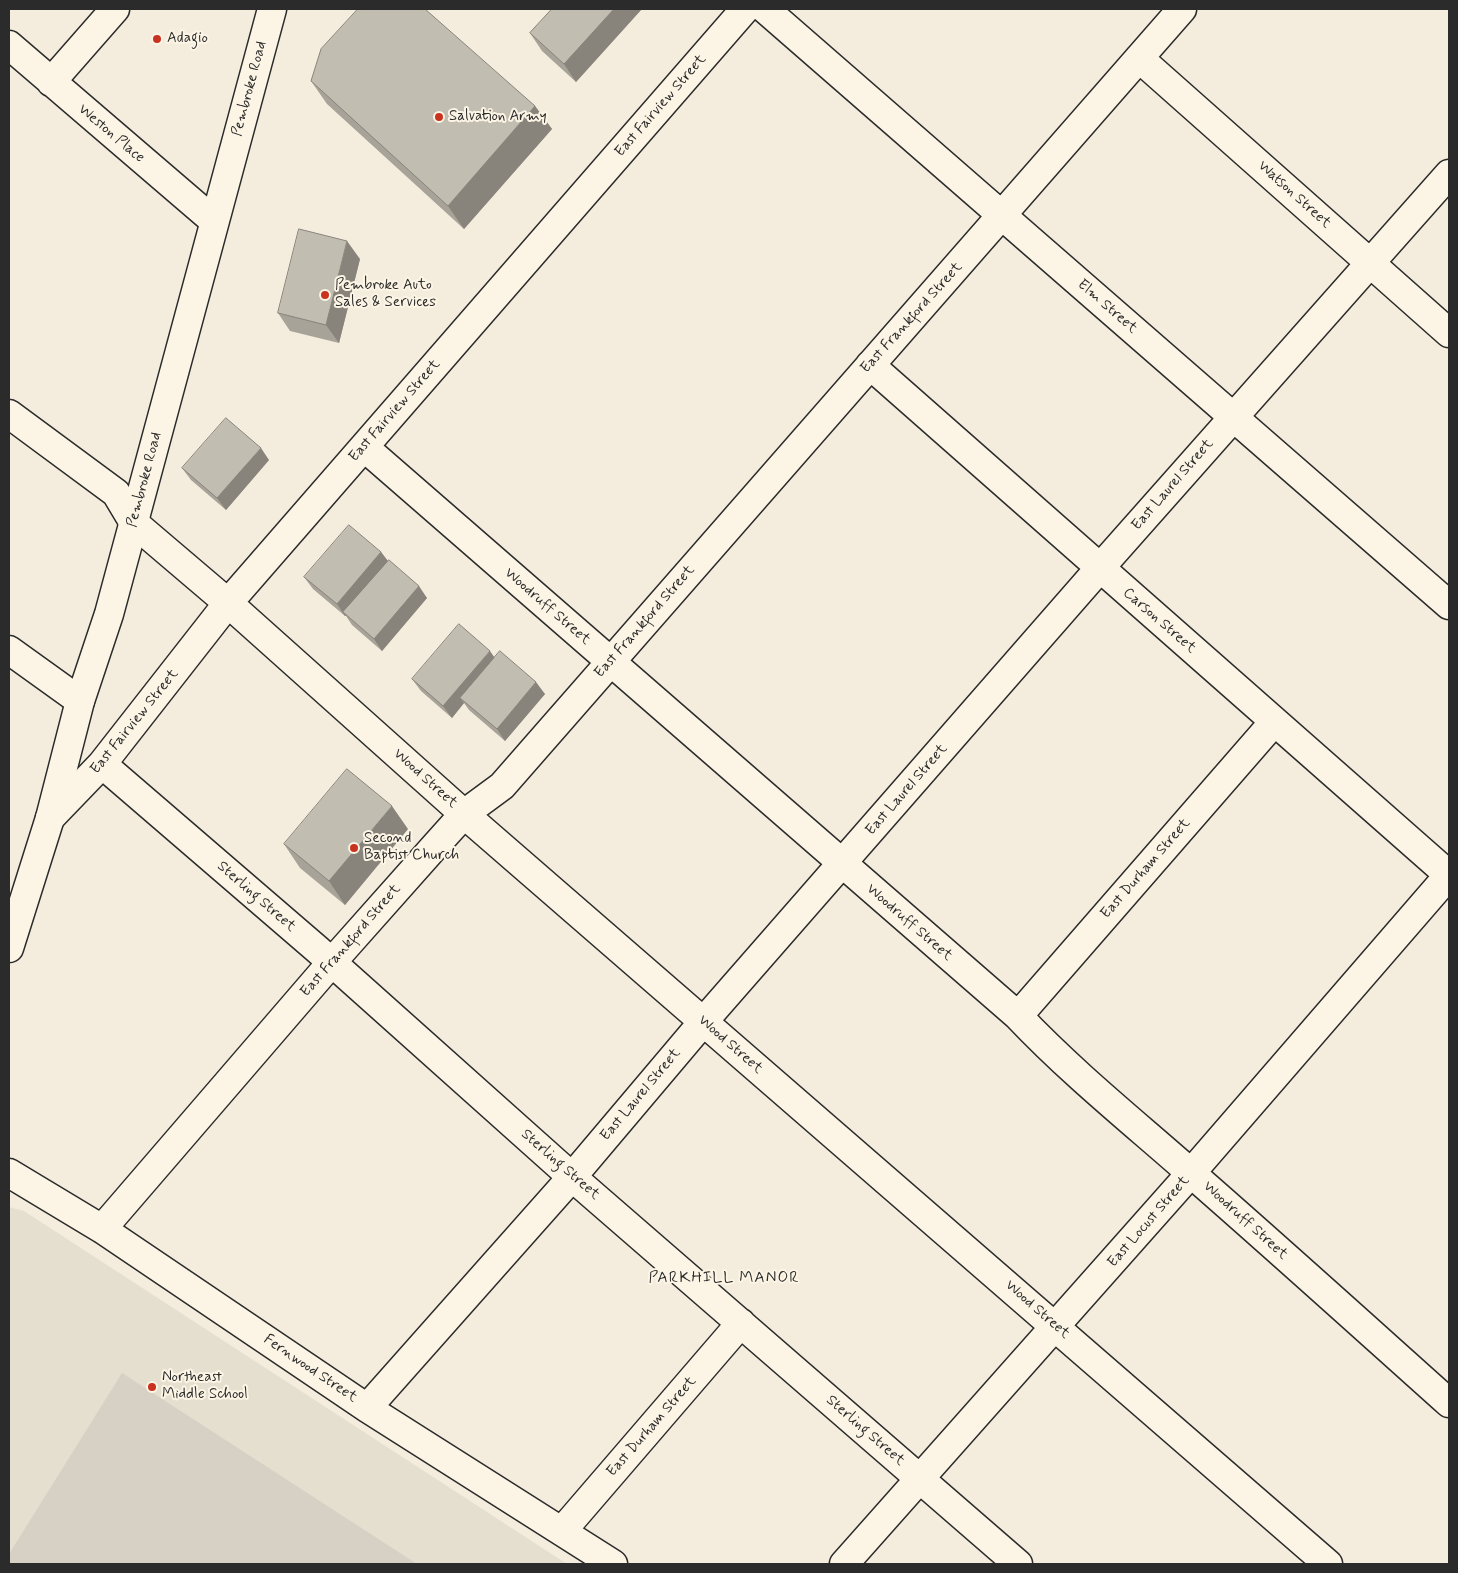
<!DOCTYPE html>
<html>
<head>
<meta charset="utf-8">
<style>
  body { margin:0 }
  #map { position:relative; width:1458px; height:1573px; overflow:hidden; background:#f4edde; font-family:Mynerve,sans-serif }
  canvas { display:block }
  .frame { position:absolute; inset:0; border:10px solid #2b2b2b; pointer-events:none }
</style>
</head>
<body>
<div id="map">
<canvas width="1458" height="1573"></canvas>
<div class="frame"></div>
</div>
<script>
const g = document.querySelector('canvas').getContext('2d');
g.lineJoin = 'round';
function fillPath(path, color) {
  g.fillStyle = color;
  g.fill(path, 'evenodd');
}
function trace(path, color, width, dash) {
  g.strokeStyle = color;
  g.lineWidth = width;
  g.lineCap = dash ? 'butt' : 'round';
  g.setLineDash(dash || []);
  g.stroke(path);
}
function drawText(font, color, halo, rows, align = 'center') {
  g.font = font + ' Mynerve,sans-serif';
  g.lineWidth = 4;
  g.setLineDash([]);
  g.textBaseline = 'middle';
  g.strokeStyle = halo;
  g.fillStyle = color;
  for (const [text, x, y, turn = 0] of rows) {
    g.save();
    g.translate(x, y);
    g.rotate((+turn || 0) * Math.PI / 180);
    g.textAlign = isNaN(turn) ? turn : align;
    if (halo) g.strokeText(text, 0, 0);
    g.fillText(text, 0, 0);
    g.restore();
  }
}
fillPath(new Path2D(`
  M9 1207 24 1211 567 1564H9Z`), '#e5dfd0');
fillPath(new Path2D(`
  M122 1373 417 1564H9V1554Z`), '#d6d1c4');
const minor = new Path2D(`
  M765 9 1449 605
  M9 45 214 221
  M1139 58 1449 333
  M51 82 115 9
  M870 365 1449 875
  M9 414 116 493 134 523 228 603 464 814 1328 1564
  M364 447 1018 1016C1072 1073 1133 1122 1192 1174 1278 1249 1363 1326 1449 1403
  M9 650 80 701
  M102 764 318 950 572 1177 1018 1564
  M50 818 102 764 228 603 745 9
  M1018 1016 1274 722
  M9 1173 102 1229 367 1408 613 1564
  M102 1229 332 962 436 845 464 814 502 786 1182 9
  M367 1408 572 1177 703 1022 1099 569 1449 174
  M562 1531 741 1323
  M844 1564 1191 1173 1449 875`);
const major = new Path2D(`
  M9 948 50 818 80 701 109 614 272 9`);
trace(minor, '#2b2b2b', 31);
trace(major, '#2b2b2b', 31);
trace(minor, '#fcf5e5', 28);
trace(major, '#fcf5e5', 28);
fillPath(new Path2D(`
  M552 9H640L641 10 576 82 542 51 530 33Z
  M311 81 535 106 552 129 464 229 327 104Z
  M360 259 339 343 290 331 278 313Z
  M269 460 226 510 191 480 182 468Z
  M381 552 388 561 427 598 382 651 352 625 346 616H345L313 589 304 577Z
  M495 658 545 694 505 741 469 710 464 703 452 718 421 691 412 679Z
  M408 829 345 905 300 868 284 844Z`), '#a7a398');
fillPath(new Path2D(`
  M614 9H640L641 10 576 82 564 64Z
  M535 106 552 129 464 229 448 206Z
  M347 241 360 259 339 343 326 325Z
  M261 448 269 460 226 510 217 498Z
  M381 552 390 564 343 612 346 616H345L337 604Z
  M419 586 427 598 382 651 374 639Z
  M490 651 499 664 460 698 464 703 452 718 443 706Z
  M536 682 545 694 505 741 497 729Z
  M392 806 408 829 345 905 329 881Z`), '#88847c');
const building = new Path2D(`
  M358 9H425L535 106 448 206 311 81 321 49Z
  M552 9H614L564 64 530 33Z
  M299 229 347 241 326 325 278 313Z
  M226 418 261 448 217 498 182 468Z
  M349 525 381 552 337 604 304 577Z
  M389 560 419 586 374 639 343 612Z
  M459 624 490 651 443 706 412 679Z
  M500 651 536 682 497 729 460 698Z
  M347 769 392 806 329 881 284 844Z`);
fillPath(building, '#c2bdb1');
trace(building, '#88847c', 1);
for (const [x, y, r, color] of [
  [157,39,5,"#c8321e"],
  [439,117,5,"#c8321e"],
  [325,295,5,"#c8321e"],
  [354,848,5,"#c8321e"],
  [152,1387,5,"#c8321e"]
]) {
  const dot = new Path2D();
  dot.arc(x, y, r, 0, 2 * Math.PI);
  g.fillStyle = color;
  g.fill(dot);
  trace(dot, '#fcf5e5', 2);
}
drawText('15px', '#2b2b2b', '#fcf5e5', [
  ["Adagio",167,39],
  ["Salvation Army",449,117],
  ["Pembroke Auto",335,286],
  ["Sales & Services",335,303],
  ["Second",364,839],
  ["Baptist Church",364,856],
  ["Northeast",162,1378],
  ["Middle School",162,1395]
], 'left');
drawText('15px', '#2b2b2b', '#fcf5e5', [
  ["Pembroke Road",250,89,-75],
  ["East Fairview Street",661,106,-49],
  ["Weston Place",111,134,40],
  ["Watson Street",1294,195,42],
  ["Elm Street",1107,307,41],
  ["East Frankford Street",912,318,-48],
  ["East Fairview Street",395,411,-49],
  ["Pembroke Road",145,480,-75],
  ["East Laurel Street",1173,485,-49],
  ["Woodruff Street",547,607,41],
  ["Carson Street",1159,621,41],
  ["East Frankford Street",645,622,-49],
  ["East Fairview Street",135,722,-51],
  ["Wood Street",425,779,42],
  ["East Laurel Street",907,790,-49],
  ["East Durham Street",1146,869,-49],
  ["Sterling Street",256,897,41],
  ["Woodruff Street",909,923,41],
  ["East Frankford Street",351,941,-49],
  ["Wood Street",730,1045,41],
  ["East Laurel Street",641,1095,-50],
  ["Sterling Street",560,1165,41],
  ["Woodruff Street",1245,1221,42],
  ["East Locust Street",1149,1222,-49],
  ["Wood Street",1037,1310,41],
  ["Fernwood Street",310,1369,34],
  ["East Durham Street",652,1427,-49],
  ["Sterling Street",865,1431,41]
]);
g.letterSpacing = '1px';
drawText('16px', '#2b2b2b', '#fcf5e5', [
  ["PARKHILL MANOR",724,1279]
]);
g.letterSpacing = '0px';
</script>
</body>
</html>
